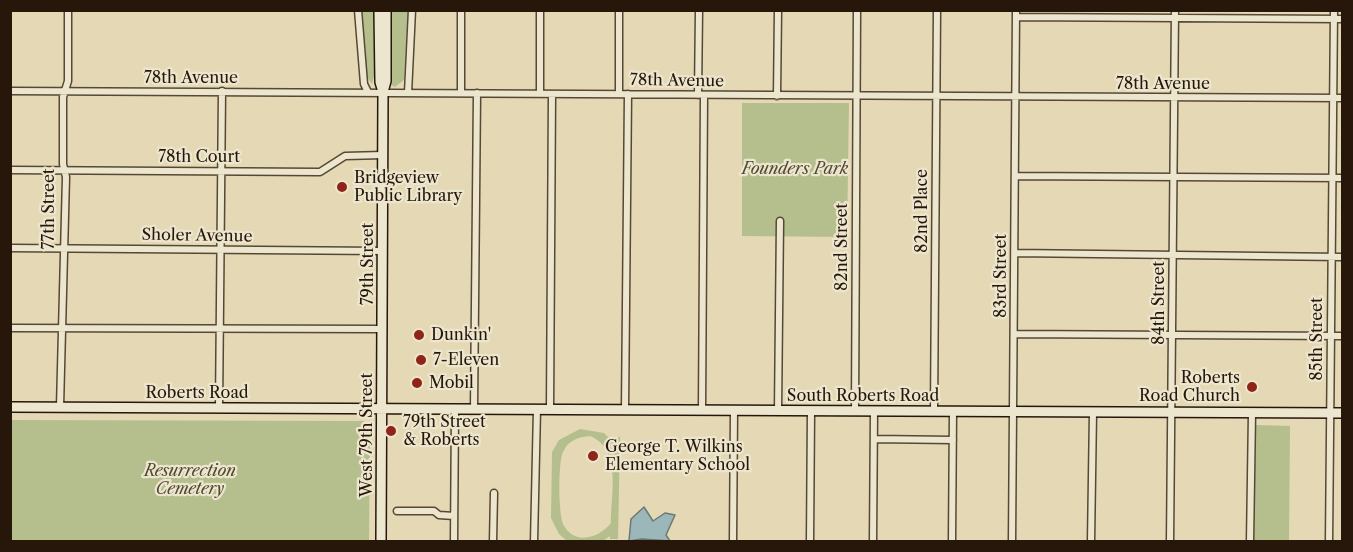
<!DOCTYPE html>
<html>
<head>
<meta charset="utf-8">
<style>
  body { margin:0 }
  #map { position:relative; width:1353px; height:552px; overflow:hidden; background:#e4d9b4; font-family:"Libre Caslon Text",serif }
  canvas { display:block }
  .frame { position:absolute; inset:0; border:12px solid #27170a; pointer-events:none }
</style>
</head>
<body>
<div id="map">
<canvas width="1353" height="552"></canvas>
<div class="frame"></div>
</div>
<script>
const g = document.querySelector('canvas').getContext('2d');
g.lineJoin = 'round';
function fillPath(path, color) {
  g.fillStyle = color;
  g.fill(path, 'evenodd');
}
function trace(path, color, width, dash) {
  g.strokeStyle = color;
  g.lineWidth = width;
  g.lineCap = dash ? 'butt' : 'round';
  g.setLineDash(dash || []);
  g.stroke(path);
}
function drawText(font, color, halo, rows, align = 'center') {
  g.font = font + ' "Libre Caslon Text",serif';
  g.lineWidth = 4.5;
  g.setLineDash([]);
  g.textBaseline = 'middle';
  g.strokeStyle = halo;
  g.fillStyle = color;
  for (const [text, x, y, turn = 0] of rows) {
    g.save();
    g.translate(x, y);
    g.rotate((+turn || 0) * Math.PI / 180);
    g.textAlign = isNaN(turn) ? turn : align;
    if (halo) g.strokeText(text, 0, 0);
    g.fillText(text, 0, 0);
    g.restore();
  }
}
fillPath(new Path2D(`
  M360 11H374V76L372 84 367 77Z
  M391 11H408L404 80 395 87 391 85Z
  M742 103H849L847 237 742 236Z
  M11 420 364 421 370 427 369 541H11Z
  M1255 425 1290 426 1289 541H1254Z
  M580 429 604 433 611 440 612 437H620L618 539H610V536L603 541H567L559 534 551 518 552 452 559 440ZM590 436C622 449 611 494 611 523 600 537 576 546 564 526 558 516 558 462 563 452 568 440 579 437 590 436Z`), '#b4bf8d');
const water = new Path2D(`
  M644 507 653 521 665 513 675 515 666 535 670 541 642 539 629 541 631 519Z`);
fillPath(water, '#9cb7b9');
trace(water, '#6d7773', 1.5);
const street = new Path2D(`
  M358 10 364 84 368 92
  M1016 17 1342 19
  M10 91 1342 98
  M408 93 412 10
  M461 93V10
  M540 93V10
  M619 94V10
  M698 95 699 10
  M777 96 778 10
  M10 170 320 172 345 156 383 155
  M1015 176 1342 178
  M10 248 383 251
  M1015 253 1342 257
  M10 328 383 329
  M1014 334 1342 336
  M60 407 66 177 63 164V97L68 81V10
  M219 408 222 91
  M474 409 477 93
  M550 409 552 94
  M625 410 628 94
  M702 410 704 95
  M778 411 780 221
  M855 411 857 10
  M934 411 937 10
  M874 439 953 440
  M397 511H434L439 515 454 516
  M454 542 455 409
  M493 542 494 493
  M534 542 537 409
  M733 542 734 410
  M810 542 811 411
  M873 542 874 411
  M952 542 953 411
  M1012 542 1016 10
  M1091 542 1093 412
  M1170 542 1175 10
  M1250 542 1252 413
  M1329 542 1334 10`);
const secondary = new Path2D(`
  M379 10 380 82 383 92
  M10 407 1342 413
  M381 542 383 92 386 81V10`);
trace(street, '#564834', 9);
trace(secondary, '#27170a', 12);
trace(street, '#ede6ce', 6);
trace(secondary, '#ede6ce', 9);
for (const [x, y, r, color] of [
  [342,187,6,"#8f2418"],
  [419,335,6,"#8f2418"],
  [421,360,6,"#8f2418"],
  [417,383,6,"#8f2418"],
  [1252,387,6,"#8f2418"],
  [391,431,6,"#8f2418"],
  [593,456,6,"#8f2418"]
]) {
  const dot = new Path2D();
  dot.arc(x, y, r, 0, 2 * Math.PI);
  g.fillStyle = color;
  g.fill(dot);
  trace(dot, '#ede6ce', 2);
}
drawText('16px', '#27170a', '#ede6ce', [
  ["78th Avenue",191,78],
  ["78th Avenue",677,81,1],
  ["78th Avenue",1163,84],
  ["78th Court",199,157],
  ["77th Street",49,209,-90],
  ["82nd Place",922,211,-90],
  ["Sholer Avenue",197,236,1],
  ["82nd Street",842,247,-90],
  ["79th Street",368,264,-90],
  ["83rd Street",1001,276,-90],
  ["84th Street",1159,303,-90],
  ["85th Street",1317,339,-90],
  ["Roberts Road",197,393],
  ["South Roberts Road",863,396],
  ["West 79th Street",367,435,-90]
]);
drawText('italic 16px', '#514931', '#ede6ce', [
  ["Founders Park",795,169],
  ["Resurrection",190,471],
  ["Cemetery",190,489]
]);
drawText('16px', '#27170a', '#ede6ce', [
  ["Bridgeview",354,178],
  ["Public Library",354,196],
  ["Dunkin'",431,335],
  ["7-Eleven",433,360],
  ["Roberts",1240,378,"right"],
  ["Road Church",1240,396,"right"],
  ["Mobil",429,383],
  ["79th Street",403,422],
  ["& Roberts",403,440],
  ["George T. Wilkins",605,447],
  ["Elementary School",605,465]
], 'left');
</script>
</body>
</html>
